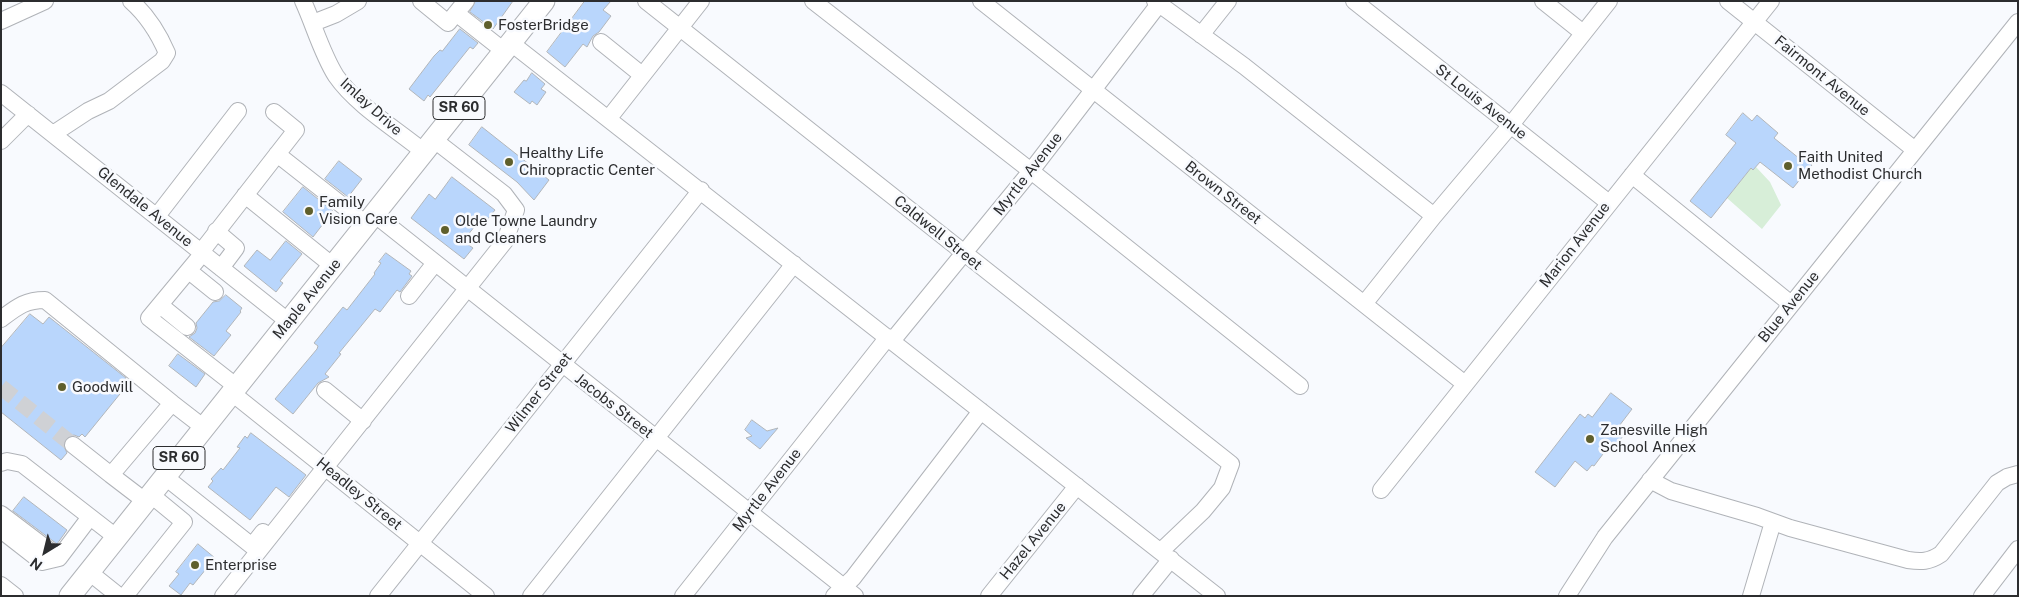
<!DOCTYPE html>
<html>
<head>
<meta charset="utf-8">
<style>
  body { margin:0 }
  #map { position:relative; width:2019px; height:597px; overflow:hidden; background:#f8fafe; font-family:"Public Sans",sans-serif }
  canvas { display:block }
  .frame { position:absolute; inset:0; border:2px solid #2c2d2f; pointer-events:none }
  .north { position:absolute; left:20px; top:527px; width:50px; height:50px; -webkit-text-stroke:4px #f8fafe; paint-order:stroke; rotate:216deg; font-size:14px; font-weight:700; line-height:20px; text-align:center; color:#2c2d2f }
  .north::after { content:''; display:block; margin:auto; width:18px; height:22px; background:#2c2d2f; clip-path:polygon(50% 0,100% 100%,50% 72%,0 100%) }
</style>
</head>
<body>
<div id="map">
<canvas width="2019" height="597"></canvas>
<div class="frame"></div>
<div class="north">N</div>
</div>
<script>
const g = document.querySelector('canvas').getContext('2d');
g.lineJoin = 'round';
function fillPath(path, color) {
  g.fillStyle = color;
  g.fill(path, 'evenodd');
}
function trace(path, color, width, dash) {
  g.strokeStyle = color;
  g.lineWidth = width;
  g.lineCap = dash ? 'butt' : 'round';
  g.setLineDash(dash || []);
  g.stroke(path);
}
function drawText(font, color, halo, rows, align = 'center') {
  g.font = font + ' "Public Sans",sans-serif';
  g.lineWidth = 5;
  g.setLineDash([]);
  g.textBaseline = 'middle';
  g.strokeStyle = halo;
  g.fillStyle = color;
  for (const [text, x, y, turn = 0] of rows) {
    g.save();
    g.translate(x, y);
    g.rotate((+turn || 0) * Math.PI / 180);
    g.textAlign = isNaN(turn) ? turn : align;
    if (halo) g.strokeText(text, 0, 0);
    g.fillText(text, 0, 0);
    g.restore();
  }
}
fillPath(new Path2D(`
  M1756 167 1770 182 1781 205 1762 229 1727 198 1751 168 1753 170Z`), '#d7eed8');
const building = new Path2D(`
  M476 1H513L493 29 470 12Z
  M585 1H611L603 10 611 16 599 32 593 36 587 47 583 44 565 67 547 52Z
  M460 29 478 43 473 49 470 47 430 97 428 95 424 101 409 89 434 56 440 50 442 51Z
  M532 73 545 84 541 89 546 92 537 105 532 101 530 104 514 92 524 80 526 81Z
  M1743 113 1752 121 1757 115 1778 133 1774 138 1800 159 1802 157 1812 165 1793 188 1760 162 1753 170 1751 168 1711 218 1690 201 1736 143 1726 135Z
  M482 127 549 180 534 200 517 182 469 145Z
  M339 161 362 179 348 197 325 179Z
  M452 177 495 210 483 225 479 221 463 241 473 248 464 259 411 218 429 194 435 199Z
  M303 187 333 211 313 237 283 212Z
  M286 241 302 254 280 281 283 283 276 292 244 266 257 250 270 260Z
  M386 253 411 271 409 274 412 276 400 292 397 290 380 312 375 309 339 353 341 354 325 374 329 377 318 383 293 414 275 399 317 349 318 346 314 343 343 307 347 310 375 274 374 273 381 263 379 262Z
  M226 295 242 308 240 311 241 312 226 331 231 335 214 356 189 337 195 333 197 328 196 323 213 302 219 301Z
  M30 314 43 324 49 317 126 378 120 386 124 389 85 437 82 434 79 437 74 435 66 438 63 444 67 453 61 460 1 412V348Z
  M178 354 205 374 196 387 169 366Z
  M1611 393 1632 409 1616 430 1623 436 1616 445 1612 442 1594 466 1592 465 1587 471 1575 461 1555 487 1535 472 1580 414 1585 418 1588 414 1592 417Z
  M752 420 767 431 778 428 760 449 746 438 752 436 745 430Z
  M251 433 306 475 289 497 276 487 250 520 208 487 213 481 211 479 221 468 223 470 240 448 237 447 245 436 247 438Z
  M24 497 67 530 57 544 13 511Z
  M198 544 215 558 193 585 190 583 181 595 169 586 179 574 176 572Z`);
fillPath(building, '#b9d6fc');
trace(building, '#b2b6ba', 1);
trace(new Path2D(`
  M1 387 73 445`), '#cfd1d5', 16, [16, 8]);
const minor = new Path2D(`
  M303 1C314 25 322 54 336 76 356 105 396 129 424 152
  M421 1 448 23 466 1
  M646 1 1231 464 1222 488 1203 511 1161 551
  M813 1 1031 171 1300 386
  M981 1 1465 384
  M1155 1 1244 66 1434 216
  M1354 1 1609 203
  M1543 1 1583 33
  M1728 1 1915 150
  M456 13 504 51
  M1 21 45 1
  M313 23 336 14 358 1
  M1201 35 1228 1
  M601 42 642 75
  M511 43 1217 596
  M1 93 289 322
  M609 118 701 1
  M53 134 88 111 109 101 162 61 167 53C158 32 148 16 131 1
  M1 141 28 114
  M277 154 366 224
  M1632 175 1791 304
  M245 195 333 266
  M374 214 855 596
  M157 216 238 111
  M216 231 236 248 221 268
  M201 252 296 130 274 112
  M203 253 149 318 237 387
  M189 271 215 292
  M409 296 435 263
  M1364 304 1434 216 1510 126 1609 1
  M160 305 187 327
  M1 319C17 307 25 300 45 300L172 403
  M892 341 1031 171 1159 4
  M325 390 363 421
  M232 393 486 596
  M73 445 111 475
  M1 463 7 461 22 464 116 537
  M164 476 252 546 263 532
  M1650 480 1671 491 1757 516 1790 528 1908 560C1921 562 1929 562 1941 554L1997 483 2007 477 2018 474
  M1381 490 1771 1
  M145 501 111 475 172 403 203 427
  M1 514 59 558
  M1 530 42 562 59 558 90 517
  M89 572 119 596
  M1 585 15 596
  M125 596 184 522 150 494
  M223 596 505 241 516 210 504 194 433 139
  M378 596 701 190
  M531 596 794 264
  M683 596 888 337
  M834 596 853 578 981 411
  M989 596 1077 486
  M1141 596 1171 559
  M1567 596 1605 537 2018 22
  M1751 596 1773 522
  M1982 596 2018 549`);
const major = new Path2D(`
  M70 596 544 1`);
trace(minor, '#b0b3b8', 18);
trace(major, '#b0b3b8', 23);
trace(minor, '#fff', 16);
trace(major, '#fff', 21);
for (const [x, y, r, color] of [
  [488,25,5,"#5f5f2c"],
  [509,162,5,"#5f5f2c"],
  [1788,166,5,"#5f5f2c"],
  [309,211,5,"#5f5f2c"],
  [445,230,5,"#5f5f2c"],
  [62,387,5,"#5f5f2c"],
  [1590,439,5,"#5f5f2c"],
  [195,565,5,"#5f5f2c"]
]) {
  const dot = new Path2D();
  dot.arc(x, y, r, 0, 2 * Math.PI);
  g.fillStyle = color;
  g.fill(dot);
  trace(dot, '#f8fafe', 2);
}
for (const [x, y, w] of [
  [459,108,52],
  [179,458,52]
]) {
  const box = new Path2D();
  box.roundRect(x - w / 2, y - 11.5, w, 23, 4);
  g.fillStyle = '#f8fafe';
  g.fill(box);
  trace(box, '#2c2d2f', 1);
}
drawText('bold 14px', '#2c2d2f', null, [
  ["SR 60",459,108],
  ["SR 60",179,458]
]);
drawText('15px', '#2c2d2f', '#f8fafe', [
  ["FosterBridge",498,25],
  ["Healthy Life",519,153],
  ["Chiropractic Center",519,170],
  ["Faith United",1798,157],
  ["Methodist Church",1798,174],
  ["Family",319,202],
  ["Vision Care",319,219],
  ["Olde Towne Laundry",455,221],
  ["and Cleaners",455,238],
  ["Goodwill",72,387],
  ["Zanesville High",1600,430],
  ["School Annex",1600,447],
  ["Enterprise",205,565]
], 'left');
drawText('15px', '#2c2d2f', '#f8fafe', [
  ["Fairmont Avenue",1822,76,39],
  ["St Louis Avenue",1481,102,38],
  ["Imlay Drive",371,107,42],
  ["Myrtle Avenue",1028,174,-52],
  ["Brown Street",1223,193,38],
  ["Glendale Avenue",145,207,39],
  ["Caldwell Street",938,233,39],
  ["Marion Avenue",1575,245,-52],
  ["Maple Avenue",307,299,-51],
  ["Blue Avenue",1789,307,-51],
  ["Wilmer Street",539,393,-52],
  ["Jacobs Street",614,406,38],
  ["Myrtle Avenue",767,490,-52],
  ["Headley Street",359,494,39],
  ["Hazel Avenue",1033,541,-51]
]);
</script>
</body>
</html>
